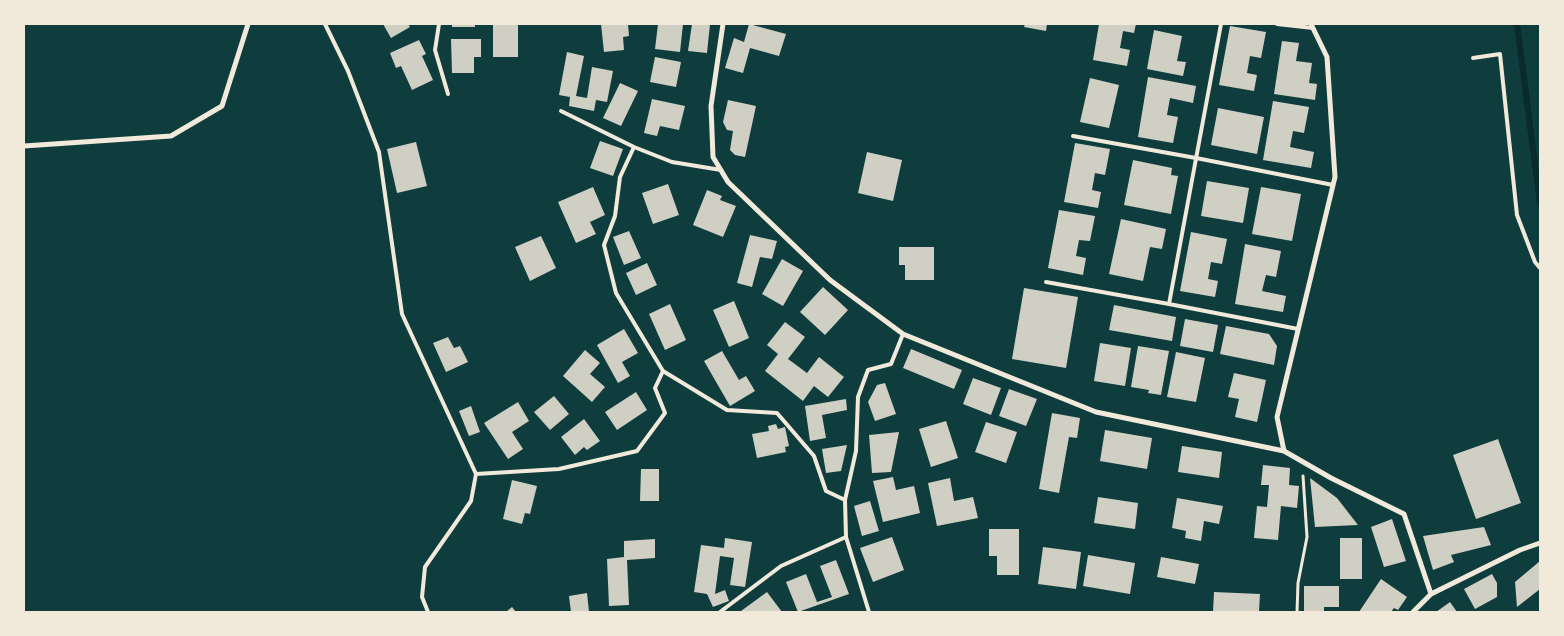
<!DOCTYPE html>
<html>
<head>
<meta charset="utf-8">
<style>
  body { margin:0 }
  #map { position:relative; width:1564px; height:636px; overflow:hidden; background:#0f3d3e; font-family:Commissioner,sans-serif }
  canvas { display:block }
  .frame { position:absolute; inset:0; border:25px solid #f1e9da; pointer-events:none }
</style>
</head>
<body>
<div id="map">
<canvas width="1564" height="636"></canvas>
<div class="frame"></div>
</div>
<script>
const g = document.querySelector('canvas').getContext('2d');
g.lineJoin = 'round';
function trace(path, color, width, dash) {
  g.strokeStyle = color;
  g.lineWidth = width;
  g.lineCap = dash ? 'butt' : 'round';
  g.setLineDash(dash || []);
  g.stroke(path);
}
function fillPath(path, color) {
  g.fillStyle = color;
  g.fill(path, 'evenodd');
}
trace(new Path2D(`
  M1517 24 1540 204`), '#0a2a2b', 6);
fillPath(new Path2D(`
  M383 24H408L410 27 391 38Z
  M452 24H475V27H452Z
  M493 24H518V57H493Z
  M601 24H628L629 36 623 37 624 50 604 52Z
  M658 24H683L680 52 655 49Z
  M692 24H710L707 53 688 51Z
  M749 24 786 34 779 56 750 48 743 73 725 68 734 38 744 42Z
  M1025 24H1047L1046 31 1024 27Z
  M1099 24H1136L1134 33 1123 31 1120 48 1130 50 1127 66 1093 60Z
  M1230 26 1266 32 1261 58 1250 56 1247 73 1257 75 1254 91 1219 85Z
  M1154 30 1182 36 1177 61 1186 62 1183 76 1147 69Z
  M451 39H481V57H474V73H452Z
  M419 40 426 54 422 56 433 80 412 90 401 66 396 68 390 53Z
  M1282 41 1299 43 1296 61 1312 63 1309 83 1317 84 1315 100 1274 94Z
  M567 52 584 56 576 96 587 98 592 67 613 71 607 102 596 100 594 111 569 106 570 97 559 95Z
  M655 57 681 62 676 87 650 82Z
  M1148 77 1196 86 1193 103 1170 98 1167 115 1178 117 1173 143 1138 137Z
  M1090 78 1119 85 1109 128 1080 122Z
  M620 83 638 91 621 126 603 118Z
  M652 99 685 106 679 130 660 126 657 136 644 133Z
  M728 100 756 106 745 157 735 155 730 150 733 131 727 130 723 122Z
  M1273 101 1309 107 1304 133 1293 131 1290 147 1314 152 1311 168 1263 160Z
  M1218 108 1264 117 1257 154 1211 145Z
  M600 141 623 149 613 176 590 168Z
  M416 142 427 186 397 193 387 149Z
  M1075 143 1110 149 1105 175 1095 173 1092 190 1101 192 1098 208 1064 202Z
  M867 152 902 160 893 201 858 193Z
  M1133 160 1172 168 1171 175 1178 176 1171 214 1124 205Z
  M1207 181 1249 188 1243 223 1201 216Z
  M668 184 679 215 653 224 642 193Z
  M593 187 605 215 590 222 596 234 576 243 558 202Z
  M1261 187 1301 194 1292 241 1252 234Z
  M707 190 722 196 720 200 736 206 723 237 693 225Z
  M1059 210 1095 216 1090 241 1079 240 1076 256 1086 258 1083 275 1048 268Z
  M1121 219 1166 229 1162 249 1150 247 1143 281 1109 274Z
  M629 231 641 258 624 265 613 237Z
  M1191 232 1227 239 1222 264 1211 262 1208 279 1218 281 1215 297 1180 291Z
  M750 235 777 241 772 259 760 257 752 287 737 283Z
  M541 236 556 268 530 281 515 247Z
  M1245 244 1281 251 1276 277 1266 275 1262 291 1286 296 1283 312 1235 304Z
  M899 247H934V280H905V265H899Z
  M782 259 803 271 783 306 762 294Z
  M647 263 657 285 636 295 626 273Z
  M823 287 848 310 825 335 800 312Z
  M1024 288 1078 297 1066 368 1012 359Z
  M734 301 749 338 729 347 713 310Z
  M670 304 686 340 665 350 649 314Z
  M1114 305 1176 317 1172 341 1109 330Z
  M1185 319 1218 325 1213 352 1180 346Z
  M785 322 805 337 788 359 807 373 819 357 844 377 828 397 814 386 803 401 765 371 778 354 767 345Z
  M1226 326 1269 334 1277 346 1274 365 1220 354Z
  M624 329 638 353 622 362 630 376 618 383 597 345Z
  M448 337 454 348 460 346 468 362 446 372 433 343Z
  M1100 343 1131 348 1125 386 1094 381Z
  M1138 346 1169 351 1161 395 1148 393 1149 390 1131 387Z
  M911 349 962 370 954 389 903 368Z
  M585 350 600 363 590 374 605 387 592 402 563 376Z
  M722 351 739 380 746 376 755 391 730 406 704 361Z
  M1176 352 1205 358 1196 402 1167 397Z
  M1234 373 1266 380 1257 422 1235 417 1239 399 1228 397Z
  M973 378 1001 388 991 415 963 404Z
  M885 383 896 414 875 421 868 402 877 385Z
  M1009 389 1037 399 1026 426 999 416Z
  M636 392 647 410 617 430 605 412Z
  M554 396 569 414 550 430 534 412Z
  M846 399 847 410 822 415 826 438 810 441 805 406Z
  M518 402 529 421 512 432 523 449 508 459 484 423Z
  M471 406 480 432 469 436 459 411Z
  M1052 413 1080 418 1077 438 1069 437 1059 493 1039 489Z
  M584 419 600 441 587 450 584 447 575 455 561 437Z
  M946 421 958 458 931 467 919 429Z
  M986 422 1017 432 1006 463 975 452Z
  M776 424 778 429 785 427 789 446 785 447 786 452 757 458 752 434 769 431 768 426Z
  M1105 430 1152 438 1147 469 1100 461Z
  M899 432 891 472 872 473 869 435Z
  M1498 439 1521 503 1476 519 1453 455Z
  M847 445 841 471 826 473 822 449Z
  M1182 446 1222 452 1219 478 1178 472Z
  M1263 465 1290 468 1289 485 1299 486 1297 508 1281 506 1278 540 1254 538 1257 506 1267 507 1269 485H1261Z
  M641 469H659V501H640Z
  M893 477 896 490 914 486 920 513 883 522 873 481Z
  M950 478 954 501 973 497 978 518 937 526 928 483Z
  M1310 478 1337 498 1358 525 1315 527Z
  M512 480 537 486 530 514 525 513 522 524 503 519Z
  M1098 497 1138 503 1135 529 1094 523Z
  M1177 498 1223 506 1219 524 1204 521 1201 541 1185 538 1186 531 1172 528Z
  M870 501 879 531 862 536 854 506Z
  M1392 519 1406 561 1384 567 1371 527Z
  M1484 527 1491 545 1451 555 1454 562 1433 570 1423 536Z
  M989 529H1019V575H997V556H989Z
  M892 537 904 570 873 582 860 548Z
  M725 538 752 542 745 587 730 585 734 558 720 556 715 594 725 590 729 601 713 607 707 594 694 592 701 545 724 548Z
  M1340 538H1362V579H1340Z
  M655 539V558L627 560 629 605 609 606 607 559 624 557V541Z
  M1043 547 1081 552 1076 589 1038 584Z
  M1088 555 1135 563 1130 594 1083 586Z
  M1161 557 1199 564 1195 584 1157 577Z
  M836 560 849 594 798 612 786 582 806 574 817 602 832 597 820 566Z
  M1540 561V589L1517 607 1515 582Z
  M1492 574 1497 583V597L1475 609 1464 589Z
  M1381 579 1407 597 1398 610 1394 608 1391 612H1359Z
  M1304 586H1339V607H1324V612H1304Z
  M767 592 782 612H742L741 611Z
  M1214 592 1260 594 1259 612H1213Z
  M587 593 589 612H571L569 596Z
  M1450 602 1457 612H1436Z
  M512 607 516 612H506Z`), '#cfcfc3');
trace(new Path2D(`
  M1297 612 1298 583 1307 537 1303 476`), '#f1e9da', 3);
trace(new Path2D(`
  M325 24 348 71 379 152 402 314 476 474 559 469 637 451 665 413 655 388 663 371 727 410 777 413 814 456 826 491 845 500 846 537 869 612
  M439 24 435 50 448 94
  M1221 24 1169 304 1298 329
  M1277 24 1313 28
  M1473 58 1500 54 1517 215 1535 262 1540 268
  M561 111 634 147 672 162 721 170
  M1073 136 1196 158 1333 185
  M634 147 620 177 615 216 604 245 616 293 663 371
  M1046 282 1169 304
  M845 500 856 451 858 397 868 370 891 364 903 334
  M428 612 422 597 425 567 471 501 476 474
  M720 612 781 566 846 537`), '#f1e9da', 4);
trace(new Path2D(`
  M723 24 711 106 713 157 728 182 830 280 903 334 1096 412 1284 451 1331 478 1404 514 1431 594 1413 612
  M24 146 171 136 222 106 248 24
  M1284 451 1277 417 1335 177 1327 57 1311 24
  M1431 594 1520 550 1540 543`), '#f1e9da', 5);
</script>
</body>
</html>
